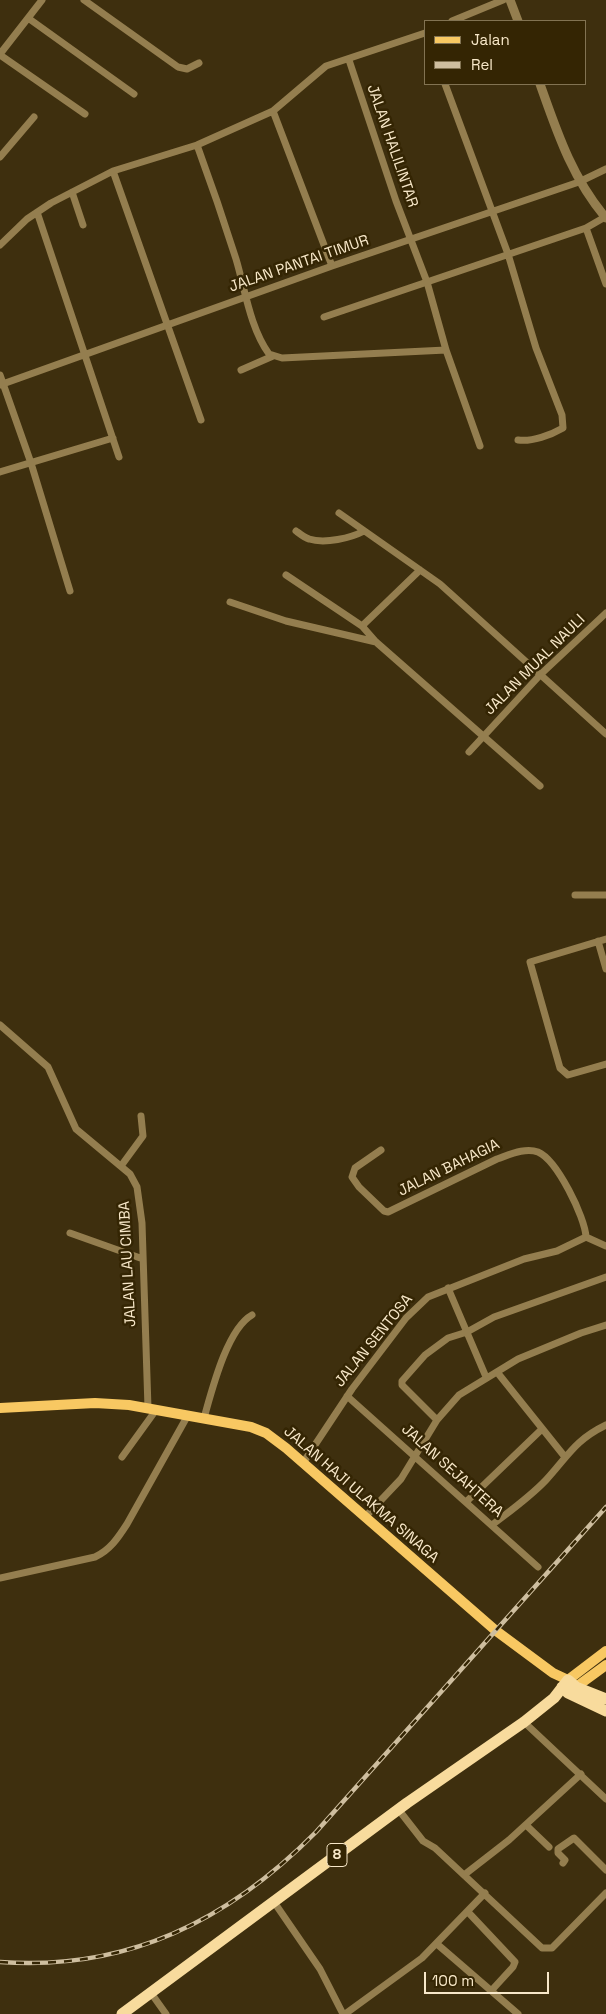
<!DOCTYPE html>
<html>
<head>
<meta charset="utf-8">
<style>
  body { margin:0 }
  #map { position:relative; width:606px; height:2014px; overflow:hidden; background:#3e2f0e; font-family:"Space Grotesk",sans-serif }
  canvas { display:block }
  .legend { position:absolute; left:424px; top:20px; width:162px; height:65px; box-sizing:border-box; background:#342503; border:1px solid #827352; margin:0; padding:6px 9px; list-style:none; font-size:15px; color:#f8e8c9 }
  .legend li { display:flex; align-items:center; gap:10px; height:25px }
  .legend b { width:25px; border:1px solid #827352 }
  .scale { position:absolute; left:424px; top:1972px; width:125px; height:22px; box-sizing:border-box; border:2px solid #f8e8c9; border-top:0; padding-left:6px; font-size:15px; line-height:18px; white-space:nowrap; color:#f8e8c9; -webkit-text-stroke:4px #342503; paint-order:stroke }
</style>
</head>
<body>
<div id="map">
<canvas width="606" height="2014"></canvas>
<ul class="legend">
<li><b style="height:6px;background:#f8c862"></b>Jalan</li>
<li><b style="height:6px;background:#cebe9f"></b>Rel</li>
</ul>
<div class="scale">100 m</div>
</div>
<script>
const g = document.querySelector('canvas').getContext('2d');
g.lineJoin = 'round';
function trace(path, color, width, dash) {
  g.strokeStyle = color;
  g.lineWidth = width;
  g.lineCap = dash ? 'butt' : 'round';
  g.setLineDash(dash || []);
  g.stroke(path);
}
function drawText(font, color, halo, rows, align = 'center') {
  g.font = font + ' "Space Grotesk",sans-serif';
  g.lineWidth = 5;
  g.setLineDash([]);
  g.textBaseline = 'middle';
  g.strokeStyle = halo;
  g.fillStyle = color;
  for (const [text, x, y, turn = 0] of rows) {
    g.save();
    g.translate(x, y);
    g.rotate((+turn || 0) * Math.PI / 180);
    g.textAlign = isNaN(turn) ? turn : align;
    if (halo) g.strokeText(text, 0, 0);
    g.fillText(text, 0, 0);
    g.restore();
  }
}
trace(new Path2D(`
  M84 0 178 67 187 69 199 63
  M28 18 134 94
  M452 21 503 0
  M0 54 42 0
  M0 55 85 114
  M349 60 396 201 427 282 446 350 480 446
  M445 84 508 254 536 348 562 415 563 428C551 435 532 442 518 440
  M273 111 332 266
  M197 145C211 183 224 221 236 259 245 289 250 328 269 354L282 358 446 350
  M0 157 34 117
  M113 171 201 420
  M72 192 83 225
  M37 212 119 457
  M586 228 606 284
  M0 245 27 219 51 203 113 171 197 145 273 111 326 66 425 33
  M324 317 586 228 605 217
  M241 370 273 356
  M0 375 31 463 70 591
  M0 385 332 266 579 182 606 169
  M0 472 113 438
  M339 513 440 584 606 734
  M296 531C300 534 305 538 309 539 325 544 351 538 364 531
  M286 575 362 626 376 642 540 786
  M230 602 286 621 376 642
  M362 626 420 570
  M469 752 541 674 606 613
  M575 895H606
  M606 939 530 962 560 1068 568 1075 606 1064
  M598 941 606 969
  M0 1025 48 1067 76 1129 130 1174 137 1187 142 1223 148 1408
  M381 1150 355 1168 352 1177 359 1187 384 1211 388 1212 497 1159C509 1155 525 1147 538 1152 557 1160 585 1217 586 1237
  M121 1166 143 1136 141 1116
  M70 1233 143 1259
  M448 1288 486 1377
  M497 1372 565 1457
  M347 1396 538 1567
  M204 1418C212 1390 227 1329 252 1315
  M437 1420 402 1385V1381L425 1355 448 1338 467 1332 494 1317 606 1277
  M122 1457 156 1410
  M303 1463 352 1389 406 1318 428 1297 524 1259 557 1251 586 1237 606 1246
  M466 1502 542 1429
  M365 1517 401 1479 437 1420 459 1395 518 1359 581 1333 606 1325
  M492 1525C510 1511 530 1497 546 1480 568 1456 575 1440 606 1425
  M0 1578 95 1557C110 1550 118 1538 127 1524L188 1415
  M524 1722 606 1799
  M398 1809 423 1841 435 1848 542 1948H552L606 1893
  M526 1825 549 1847
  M563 1863 565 1860 558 1853V1849L574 1838 606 1870
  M464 1875 509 1840 581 1774
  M274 1902 320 1969 343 2014
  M468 1912 515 1962 513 1967 491 1991
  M437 1944 518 2014
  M151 1993 166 2014
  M345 2014 422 1958 485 1893`), '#947e4f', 7);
trace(new Path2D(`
  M510 0 518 21
  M540 84C557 132 572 178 606 218`), '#947e4f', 9);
trace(new Path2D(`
  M0 1408 95 1403 129 1405 251 1427 266 1433 286 1448 495 1630 553 1673 568 1680 606 1651
  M576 1687 606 1665`), '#f8c862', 10);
trace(new Path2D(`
  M562 1687 568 1693 606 1711
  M122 2014 407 1803 524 1722 554 1698 568 1680 576 1687 606 1699`), '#f8db9d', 11);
const rail = new Path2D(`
  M0 1962C127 1971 228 1921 316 1832L606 1507`);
trace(rail, '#cebe9f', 4.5);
trace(rail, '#342503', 2.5, [8]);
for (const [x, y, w] of [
  [337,1855,20]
]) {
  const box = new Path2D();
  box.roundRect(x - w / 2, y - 11.5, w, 23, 4);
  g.fillStyle = '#342503';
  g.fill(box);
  trace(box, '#f8e8c9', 1);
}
drawText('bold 14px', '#f8e8c9', null, [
  ["8",337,1855]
]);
drawText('15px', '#f8e8c9', '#342503', [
  ["JALAN HALILINTAR",392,146,71],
  ["JALAN PANTAI TIMUR",299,264,-19],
  ["JALAN MUAL NAULI",535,665,-45],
  ["JALAN BAHAGIA",449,1168,-26],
  ["JALAN LAU CIMBA",128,1264,-93],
  ["JALAN SENTOSA",374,1341,-51],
  ["JALAN SEJAHTERA",452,1471,42],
  ["JALAN HAJI ULAKMA SINAGA",361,1495,41]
]);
</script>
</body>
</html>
